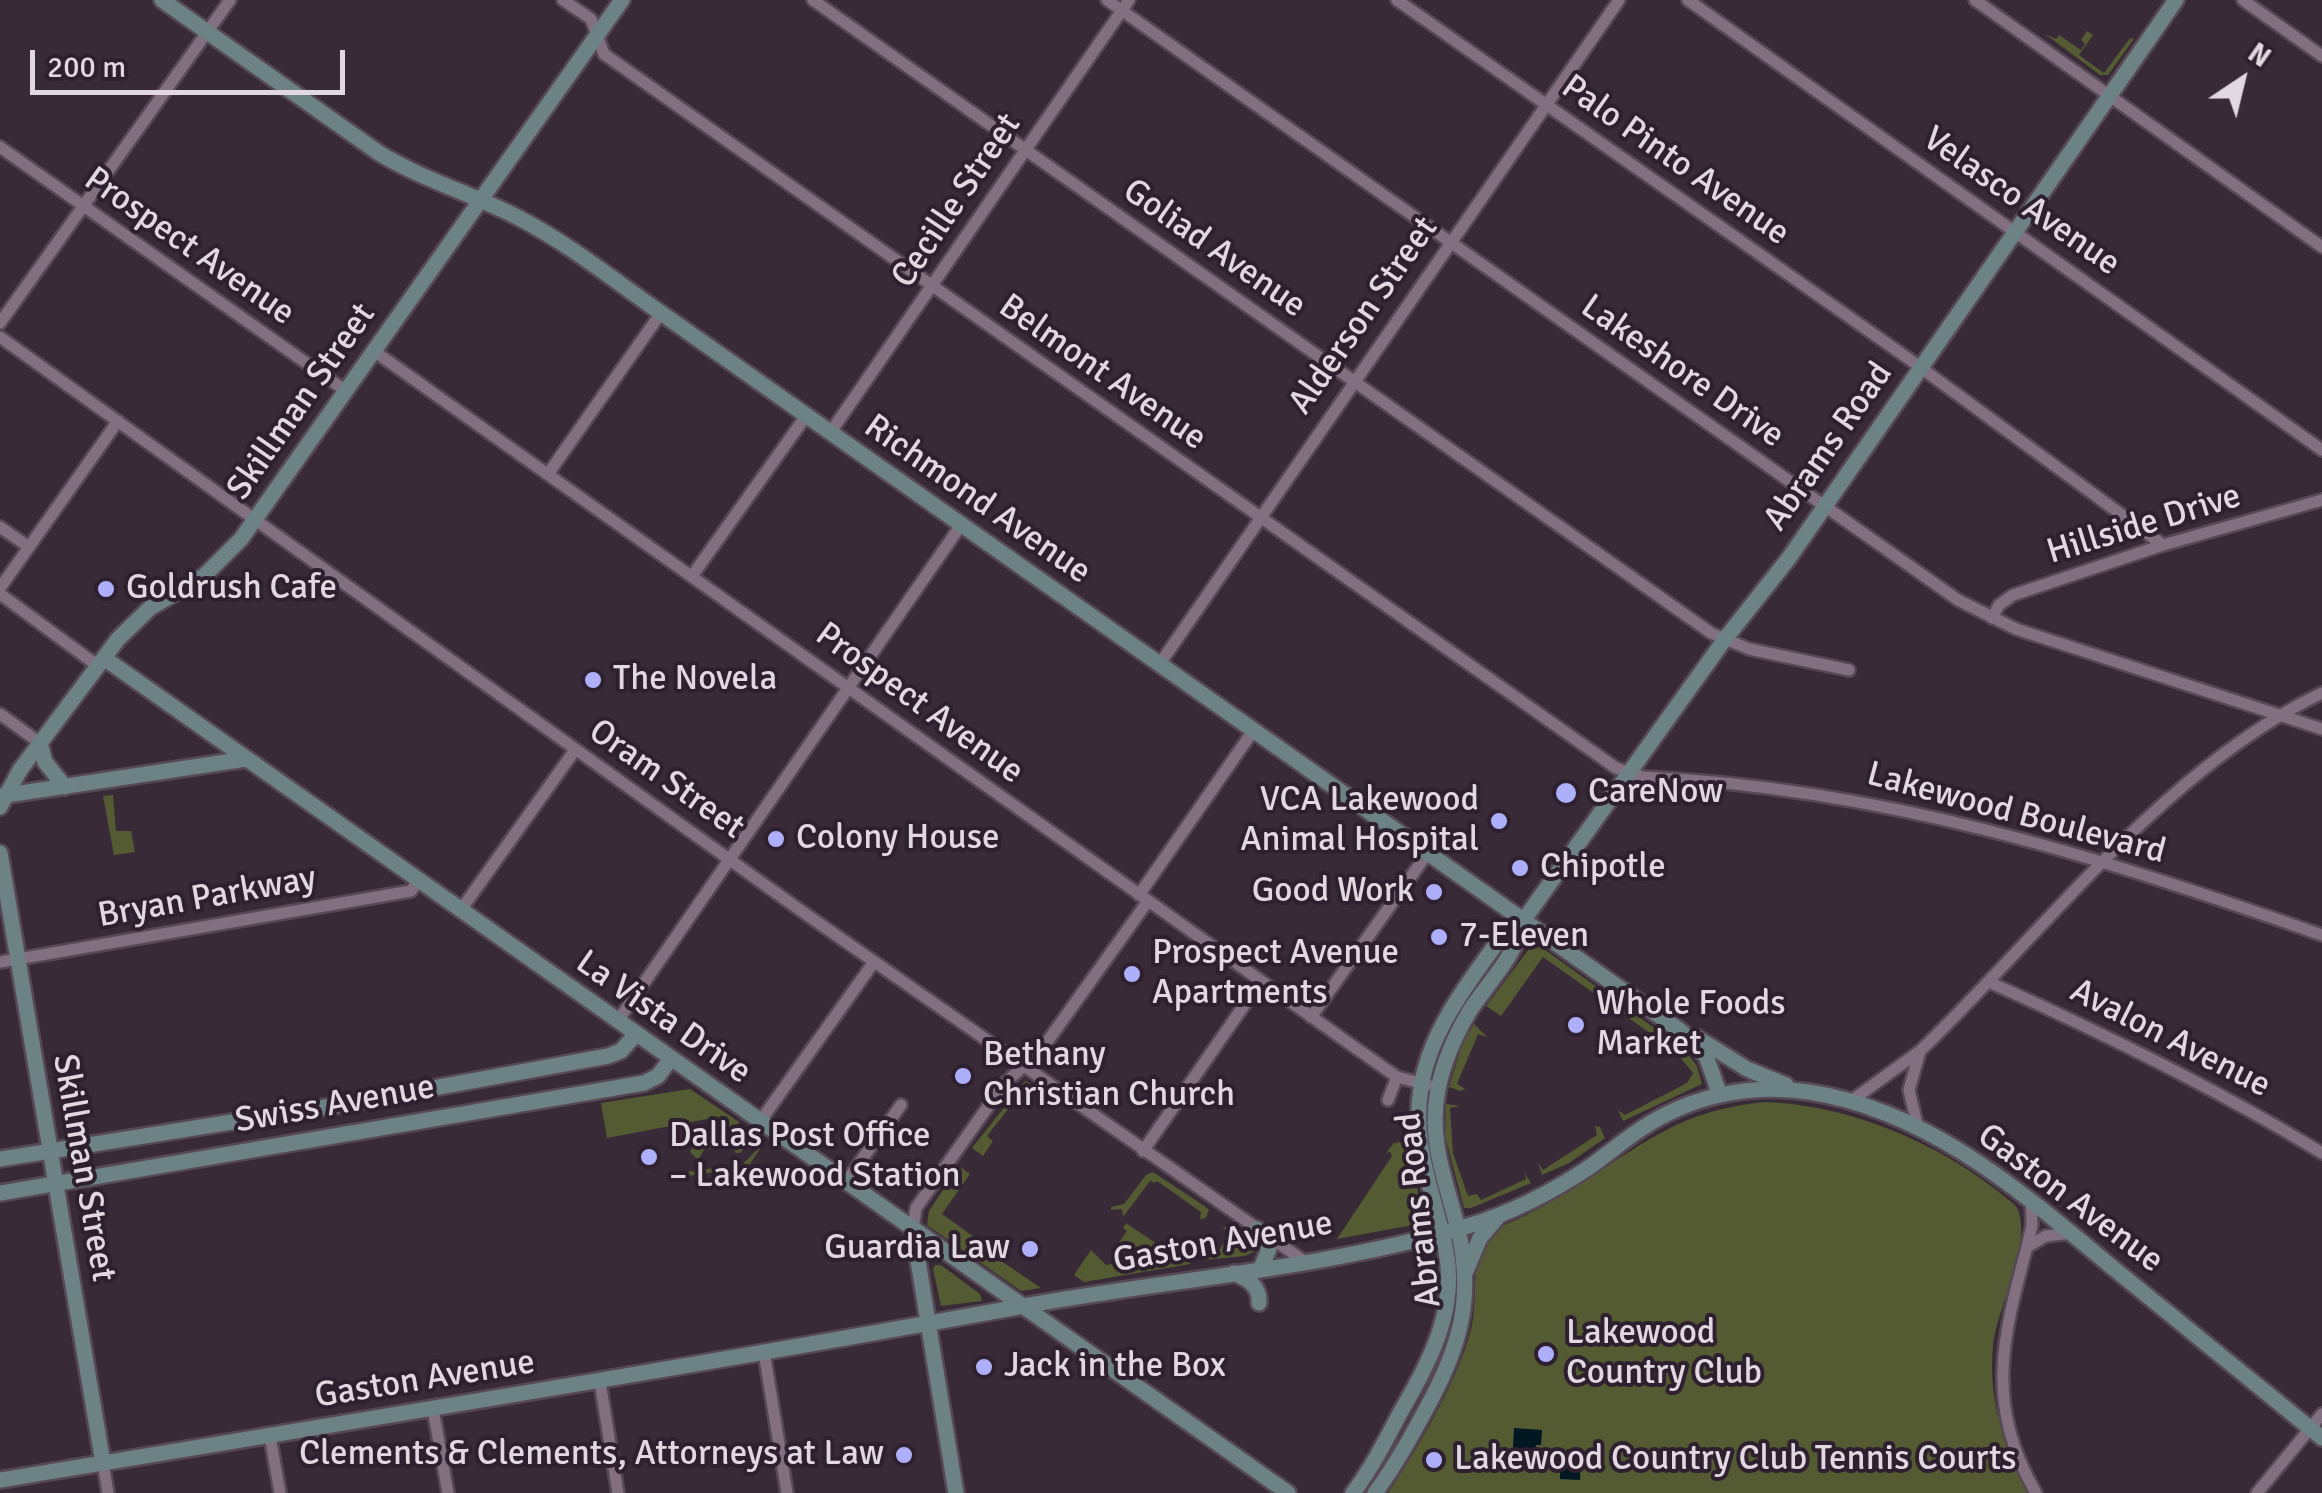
<!DOCTYPE html>
<html>
<head>
<meta charset="utf-8">
<style>
  body { margin:0 }
  #map { position:relative; width:2322px; height:1493px; overflow:hidden; background:#392a38; font-family:Signika,sans-serif }
  canvas { display:block }
  .north { position:absolute; left:2192px; top:30px; width:100px; height:100px; -webkit-text-stroke:8px #2e202e; paint-order:stroke; rotate:35deg; font-size:28px; font-weight:700; line-height:40px; text-align:center; color:#e2d8e1 }
  .north::after { content:''; display:block; margin:auto; width:35px; height:45px; background:#e2d8e1; clip-path:polygon(50% 0,100% 100%,50% 72%,0 100%) }
  .scale { position:absolute; left:30px; top:50px; width:315px; height:45px; box-sizing:border-box; border:5px solid #e2d8e1; border-top:0; padding-left:12px; font-size:30px; line-height:35px; white-space:nowrap; color:#e2d8e1; -webkit-text-stroke:8px #2e202e; paint-order:stroke }
</style>
</head>
<body>
<div id="map">
<canvas width="2322" height="1493"></canvas>
<div class="north">N</div>
<div class="scale">200 m</div>
</div>
<script>
const g = document.querySelector('canvas').getContext('2d');
g.lineJoin = 'round';
function fillPath(path, color) {
  g.fillStyle = color;
  g.fill(path, 'evenodd');
}
function trace(path, color, width, dash) {
  g.strokeStyle = color;
  g.lineWidth = width;
  g.lineCap = dash ? 'butt' : 'round';
  g.setLineDash(dash || []);
  g.stroke(path);
}
function drawText(font, color, halo, rows, align = 'center') {
  g.font = font + ' Signika,sans-serif';
  g.lineWidth = 8;
  g.setLineDash([]);
  g.textBaseline = 'middle';
  g.strokeStyle = halo;
  g.fillStyle = color;
  for (const [text, x, y, turn = 0] of rows) {
    g.save();
    g.translate(x, y);
    g.rotate((+turn || 0) * Math.PI / 180);
    g.textAlign = isNaN(turn) ? turn : align;
    if (halo) g.strokeText(text, 0, 0);
    g.fillText(text, 0, 0);
    g.restore();
  }
}
fillPath(new Path2D(`
  M2087 31 2093 35 2079 55 2104 73 2130 38 2134 39 2108 75H2100L2045 34 2056 39 2059 35 2081 50 2085 44 2081 40Z
  M113 795 116 831H131L135 852 114 855 103 796Z
  M1532 945 1541 947 1685 1050 1697 1066 1702 1084 1623 1121 1618 1110 1625 1115 1687 1083 1693 1073 1675 1051 1543 957 1501 1016 1486 1006Z
  M1474 1024 1487 1037 1478 1034 1457 1084 1465 1089 1460 1091 1449 1087 1462 1044Z
  M1025 1081 1036 1086 1035 1089 1027 1085 987 1136 993 1141 983 1156 972 1148Z
  M690 1089 739 1122 738 1126 728 1128 718 1117 607 1138 601 1103Z
  M1765 1102C1854 1105 1949 1147 2016 1206 2035 1239 1996 1309 1993 1347 1988 1402 2004 1446 2031 1493H1388C1418 1447 1457 1383 1471 1329 1477 1309 1473 1259 1480 1245 1489 1230 1509 1223 1524 1216 1578 1190 1623 1151 1676 1125 1704 1112 1734 1105 1765 1102Z
  M1446 1104 1460 1106 1450 1108 1453 1153 1468 1196 1477 1194 1481 1200 1526 1179 1524 1172 1531 1183 1471 1208H1464L1445 1136Z
  M1595 1126 1600 1127 1605 1138 1569 1163 1542 1175 1538 1163 1543 1170 1597 1135Z
  M739 1139 744 1149 740 1153H736L732 1146 704 1150 698 1160 690 1152 692 1147Z
  M766 1140 742 1176 737 1169 680 1177 679 1173 743 1164Z
  M1400 1142 1407 1149 1423 1212 1420 1220 1413 1225 1337 1239 1392 1156 1390 1152 1386 1153 1394 1143Z
  M959 1166 970 1174 942 1214 977 1239 976 1244 1041 1288 1021 1291 927 1225 929 1211Z
  M1153 1172 1209 1209 1206 1218 1200 1219 1201 1212 1157 1181 1155 1183 1150 1181 1123 1217 1122 1209 1111 1210V1207L1124 1204 1146 1175Z
  M1126 1223 1181 1260 1190 1255V1264L1084 1282 1074 1275 1091 1250 1106 1265 1118 1263 1122 1255 1117 1245 1127 1231 1123 1228Z
  M1232 1224 1257 1242 1260 1249 1245 1256 1204 1260 1205 1253 1219 1250 1231 1233 1223 1228Z
  M935 1265H941L980 1294 982 1301 941 1306 933 1269Z`), '#545a31');
fillPath(new Path2D(`
  M1514 1428 1542 1430 1541 1445H1536V1470L1512 1469Z
  M1567 1449H1581L1580 1480 1560 1479V1469L1566 1468Z`), '#011823');
const street = new Path2D(`
  M563 0 591 19 604 54 1616 768 1643 777C1883 788 2097 856 2322 935
  M813 0 1711 633 1749 649 1849 670
  M1107 0 1958 600 2016 629 2322 729
  M1397 0 1909 359 2163 545
  M1688 0 2322 450
  M1975 0 2322 247
  M2243 0 2322 56
  M0 147 346 391
  M0 323 230 0
  M0 337 800 910 1304 1261
  M374 351 1350 1044 1397 1077 1428 1085
  M830 433 1129 0
  M548 474 661 313
  M0 527 29 547
  M692 576 806 416
  M0 588 118 421
  M0 594 98 666
  M1992 618 1999 605 2013 595 2163 545 2322 500
  M1159 665 1619 0
  M0 714 40 743
  M1139 895 1253 731
  M460 911 575 750
  M0 962 411 891 418 881
  M1989 982C2103 1033 2215 1088 2322 1153
  M1311 1017 1427 854
  M617 1022 961 525
  M1388 1100 1397 1077
  M1851 1101 1920 1051
  M759 1123 874 962
  M1918 1128 1909 1090 1920 1051C2045 931 2165 768 2322 693
  M1143 1151 1261 981
  M845 1183 901 1105
  M2031 1200 2032 1225 2027 1247 2046 1236 2071 1233
  M913 1230 916 1208 1004 1084 1042 1049 1148 901
  M2027 1247C2002 1339 1985 1405 2036 1493
  M764 1352 787 1493
  M600 1382 618 1493
  M433 1409 448 1493
  M270 1436 280 1493
  M103 1463 108 1493
  M2257 1493 2322 1414`);
const secondary = new Path2D(`
  M162 0 379 153C423 180 473 194 519 218 569 244 615 281 661 313L1682 1032 1706 1056 1720 1095
  M104 658 1288 1493
  M40 743 45 762 65 787
  M0 796 246 759
  M0 807 20 770 118 639 150 608 204 576 241 539 622 0
  M0 853 103 1463
  M1696 1037 1747 1069 1786 1085
  M0 1159 357 1102 608 1056 621 1051 635 1035
  M0 1193 644 1083 658 1076 670 1060
  M1257 1229 1269 1249 1261 1268
  M913 1230 956 1493
  M1466 1271 1480 1238 1497 1218
  M1234 1273C1248 1279 1260 1286 1259 1303
  M0 1480C342 1423 684 1368 1024 1306 1172 1279 1324 1269 1468 1226 1511 1213 1554 1191 1591 1166 1608 1154 1624 1140 1641 1129 1690 1096 1750 1083 1809 1092 1932 1111 2026 1196 2118 1272 2186 1327 2254 1383 2322 1438
  M1353 1493C1371 1469 1385 1442 1399 1415 1428 1364 1458 1312 1446 1251 1435 1195 1411 1147 1421 1088 1430 1028 1473 977 1507 929L1523 921 1725 639 1789 558 2176 0
  M1375 1493C1392 1470 1406 1446 1419 1422 1457 1354 1477 1303 1457 1225 1445 1179 1428 1138 1438 1090 1443 1063 1455 1036 1469 1012 1488 982 1516 957 1523 921`);
trace(street, '#564955', 16);
trace(secondary, '#564955', 20);
trace(street, '#827081', 11);
trace(secondary, '#6c8284', 15);
for (const [x, y, r, color] of [
  [106,589,10,"#adaffb"],
  [593,680,10,"#adaffb"],
  [1566,793,12,"#adaffb"],
  [1499,821,10,"#adaffb"],
  [776,839,10,"#adaffb"],
  [1520,868,10,"#adaffb"],
  [1434,892,10,"#adaffb"],
  [1439,937,10,"#adaffb"],
  [1132,974,10,"#adaffb"],
  [1576,1025,10,"#adaffb"],
  [963,1076,10,"#adaffb"],
  [649,1157,10,"#adaffb"],
  [1030,1249,10,"#adaffb"],
  [1546,1354,10,"#adaffb"],
  [984,1367,10,"#adaffb"],
  [904,1455,10,"#adaffb"],
  [1434,1460,10,"#adaffb"]
]) {
  const dot = new Path2D();
  dot.arc(x, y, r, 0, 2 * Math.PI);
  g.fillStyle = color;
  g.fill(dot);
  trace(dot, '#2e202e', 4);
}
drawText('35px', '#e2d8e1', '#2e202e', [
  ["Palo Pinto Avenue",1675,161,35],
  ["Cecille Street",957,201,-56],
  ["Velasco Avenue",2021,202,35],
  ["Prospect Avenue",189,247,35],
  ["Goliad Avenue",1214,249,35],
  ["Alderson Street",1364,316,-55],
  ["Lakeshore Drive",1682,372,35],
  ["Belmont Avenue",1102,373,35],
  ["Skillman Street",302,402,-55],
  ["Abrams Road",1829,447,-55],
  ["Richmond Avenue",977,500,35],
  ["Hillside Drive",2144,525,-17],
  ["Prospect Avenue",919,704,36],
  ["Oram Street",666,780,35],
  ["Lakewood Boulevard",2016,814,15],
  ["Bryan Parkway",207,898,-10],
  ["La Vista Drive",663,1018,35],
  ["Avalon Avenue",2170,1039,27],
  ["Swiss Avenue",335,1105,-10],
  ["Skillman Street",83,1168,80],
  ["Gaston Avenue",2070,1199,37],
  ["Abrams Road",1420,1210,-96],
  ["Gaston Avenue",1223,1243,-10],
  ["Gaston Avenue",425,1380,-9]
]);
drawText('35px', '#e2d8e1', '#2e202e', [
  ["Goldrush Cafe",126,589],
  ["The Novela",613,680],
  ["CareNow",1588,793],
  ["VCA Lakewood",1479,801,"right"],
  ["Animal Hospital",1479,841,"right"],
  ["Colony House",796,839],
  ["Chipotle",1540,868],
  ["Good Work",1414,892,"right"],
  ["7-Eleven",1459,937],
  ["Prospect Avenue",1152,954],
  ["Apartments",1152,994],
  ["Whole Foods",1596,1005],
  ["Market",1596,1045],
  ["Bethany",983,1056],
  ["Christian Church",983,1096],
  ["Dallas Post Office",669,1137],
  ["– Lakewood Station",669,1177],
  ["Guardia Law",1010,1249,"right"],
  ["Lakewood",1566,1334],
  ["Country Club",1566,1374],
  ["Jack in the Box",1004,1367],
  ["Clements & Clements, Attorneys at Law",884,1455,"right"],
  ["Lakewood Country Club Tennis Courts",1454,1460]
], 'left');
</script>
</body>
</html>
